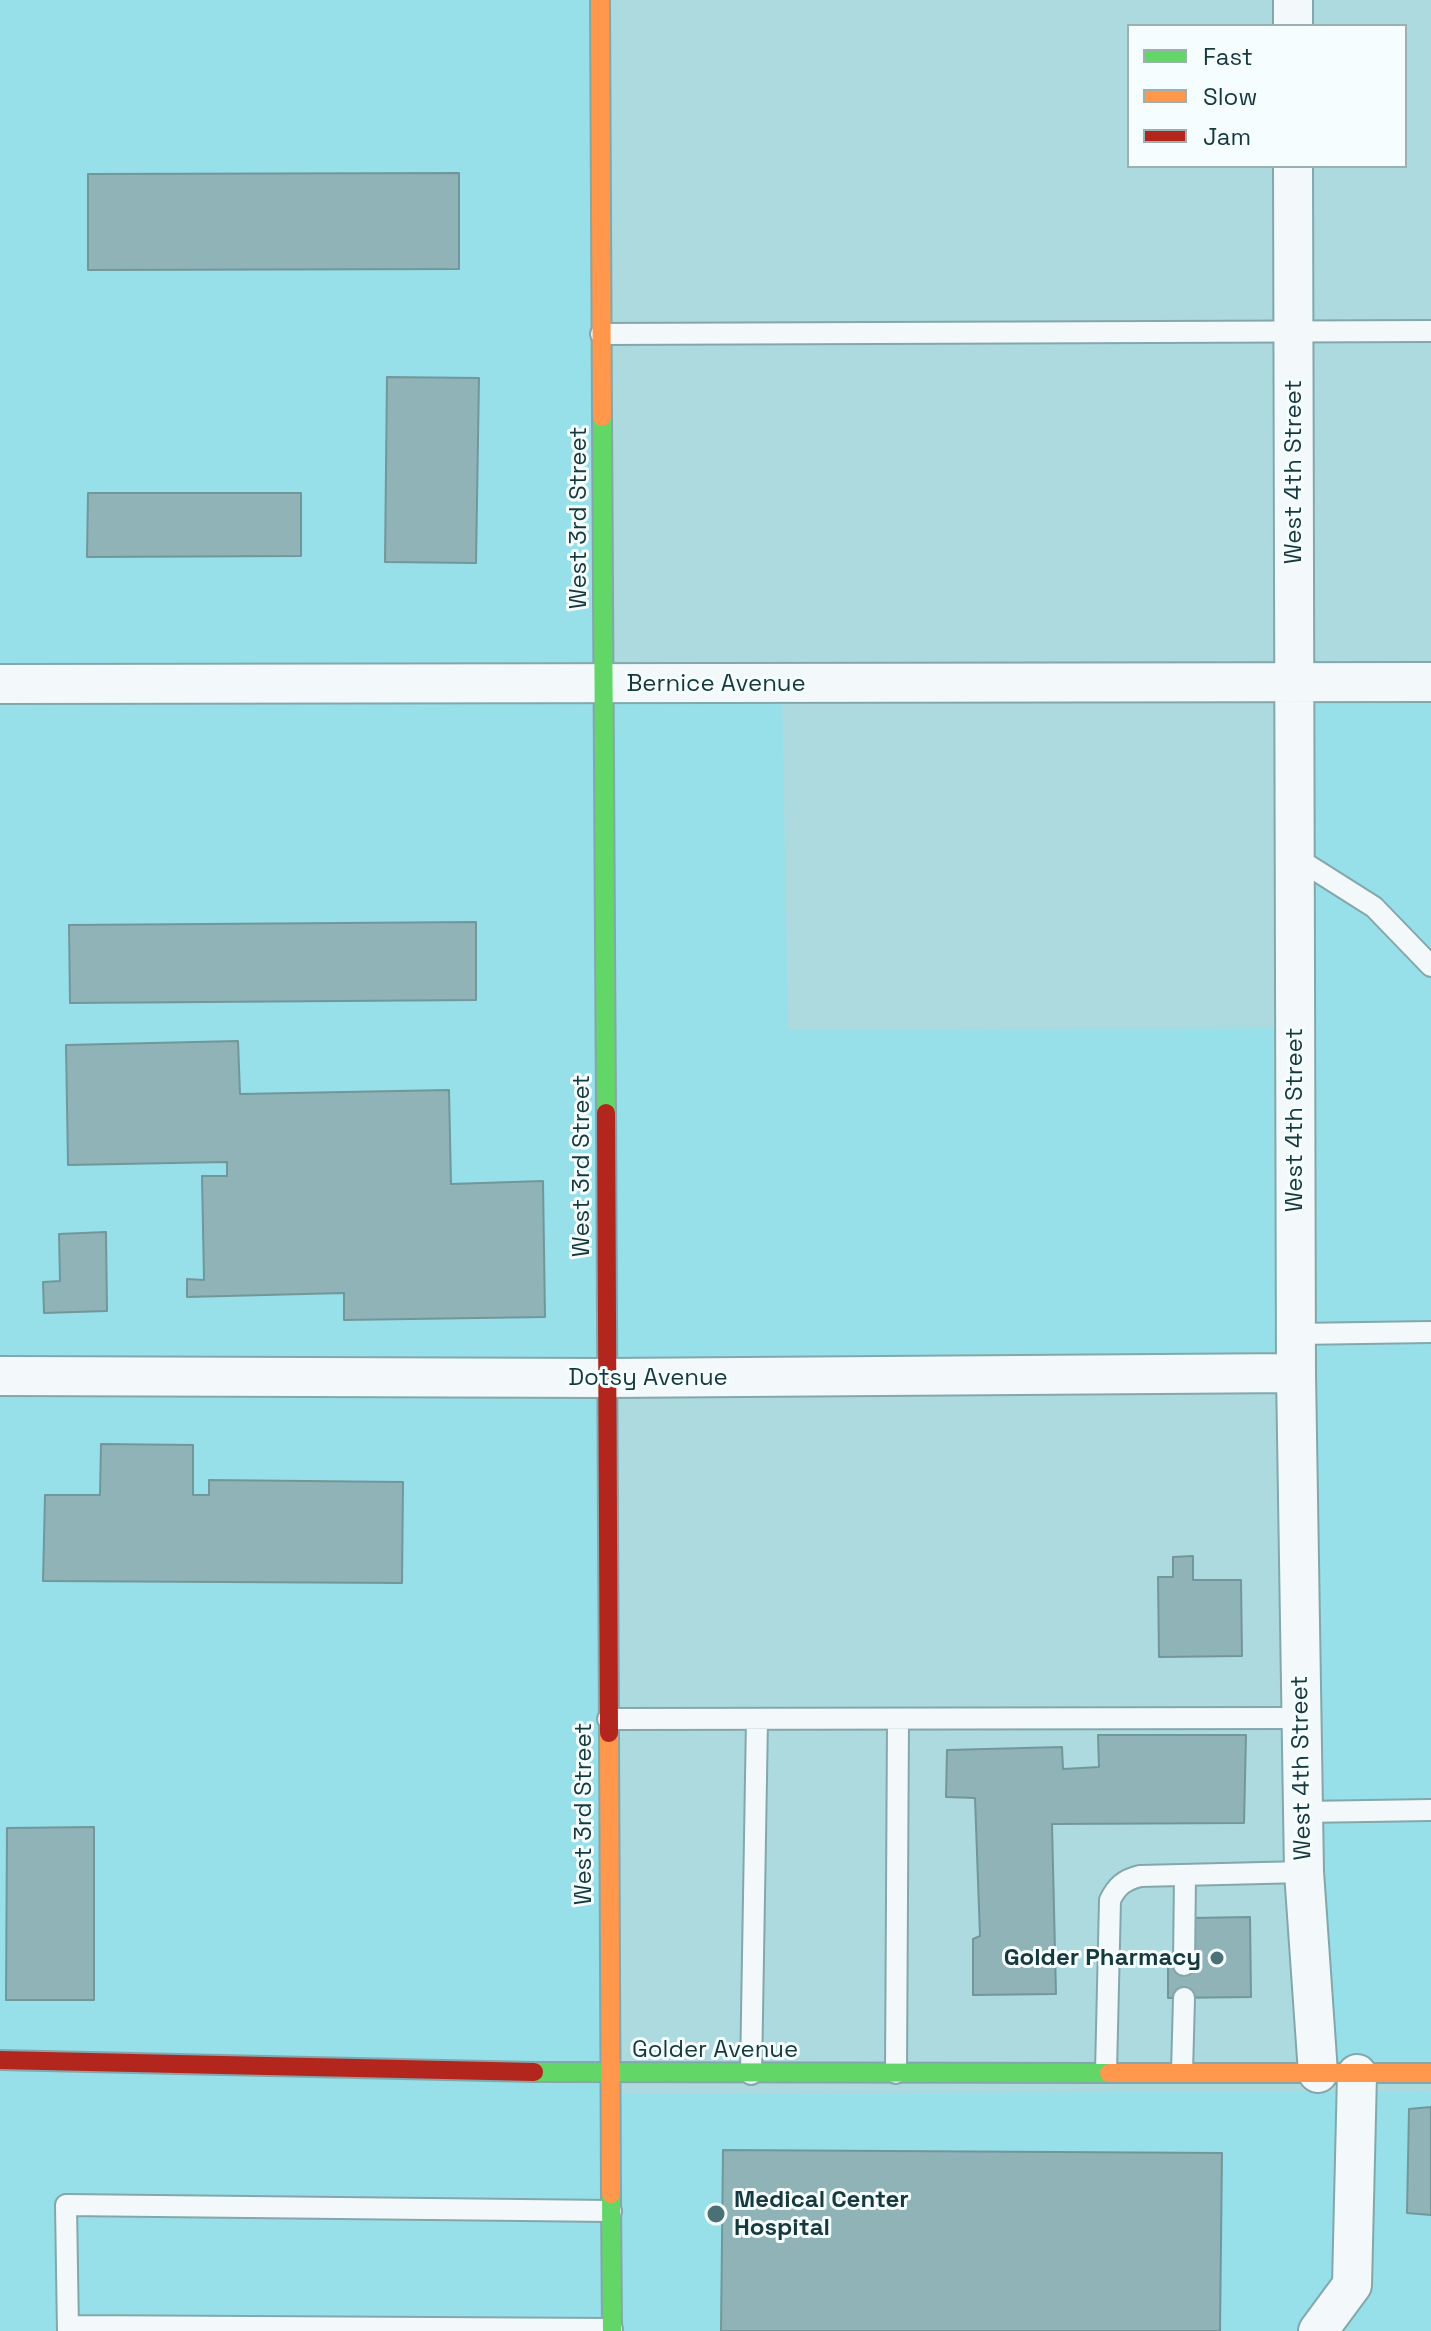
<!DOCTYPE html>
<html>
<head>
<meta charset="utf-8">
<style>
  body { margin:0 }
  #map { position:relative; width:1431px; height:2331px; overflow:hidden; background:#addadf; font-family:"Space Grotesk",sans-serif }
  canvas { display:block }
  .legend { position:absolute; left:1127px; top:24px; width:280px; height:144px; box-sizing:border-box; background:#f5fdfe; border:2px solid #9cafb1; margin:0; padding:10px 14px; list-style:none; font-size:24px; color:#16393d }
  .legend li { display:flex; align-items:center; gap:16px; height:40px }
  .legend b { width:40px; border:2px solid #9cafb1 }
</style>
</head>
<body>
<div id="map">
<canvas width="1431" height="2331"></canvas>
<ul class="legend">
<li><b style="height:10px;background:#63d668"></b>Fast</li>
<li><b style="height:10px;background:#ff974d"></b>Slow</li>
<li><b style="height:10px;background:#b3261e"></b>Jam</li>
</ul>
</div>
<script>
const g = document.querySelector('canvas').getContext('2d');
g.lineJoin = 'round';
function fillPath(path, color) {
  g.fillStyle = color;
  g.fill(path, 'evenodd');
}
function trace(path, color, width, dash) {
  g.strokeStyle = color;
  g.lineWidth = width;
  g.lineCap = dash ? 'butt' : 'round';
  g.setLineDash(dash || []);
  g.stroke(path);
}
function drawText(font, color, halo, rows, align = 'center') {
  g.font = font + ' "Space Grotesk",sans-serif';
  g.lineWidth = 6;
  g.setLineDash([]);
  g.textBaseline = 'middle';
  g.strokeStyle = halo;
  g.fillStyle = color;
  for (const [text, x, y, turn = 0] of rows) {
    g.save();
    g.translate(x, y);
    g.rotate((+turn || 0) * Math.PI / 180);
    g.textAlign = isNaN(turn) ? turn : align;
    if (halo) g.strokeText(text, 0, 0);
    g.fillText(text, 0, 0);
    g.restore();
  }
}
fillPath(new Path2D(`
  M0 0H600L603 684H782L788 1030 1295 1028 1294 682H1431V2070L1307 2072 1296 1373 607 1378 609 2094 1431 2091V2331H0Z`), '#97e0e9');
const building = new Path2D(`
  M459 173V269L88 270V174Z
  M387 377 479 378 476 563 385 562Z
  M88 493H301V556L87 557Z
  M476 922V1000L70 1003 69 925Z
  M238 1041 240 1094 449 1090 451 1184 543 1181 545 1317 344 1320V1293L187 1297V1279L204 1280 202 1176H227V1162L68 1165 66 1045Z
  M106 1232 107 1311 44 1313 43 1282 60 1281 59 1234Z
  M101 1444 193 1445V1495H209V1480L403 1482 402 1583 43 1581 45 1495H100Z
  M1193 1556V1580H1241L1242 1656 1159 1657 1158 1577H1173V1557Z
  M1098 1735H1246L1244 1823 1052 1824 1056 1994 973 1995V1939L980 1936 975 1798 946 1797 947 1750 1062 1747 1063 1769 1099 1767Z
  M94 1827V2000H6L7 1828Z
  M1250 1917 1251 1997 1168 1998V1965H1191L1190 1918Z
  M1431 2107V2215L1407 2213 1409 2109Z
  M723 2150 1222 2153 1220 2331H721Z`);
fillPath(building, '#8fb3b7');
trace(building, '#72979b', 2);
const lane = new Path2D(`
  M601 334 1431 331
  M1295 857 1374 907 1431 966
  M1296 1334 1431 1332
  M608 1719 1302 1718
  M1303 1812 1431 1810
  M1184 1965 1185 1875
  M1106 2072 1110 1900C1117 1886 1124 1880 1140 1876L1304 1872
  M1182 2072 1184 1998
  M896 2073 898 1719
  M751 2074 757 1719
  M68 2326 612 2329
  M68 2331 66 2205 611 2211`);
const street = new Path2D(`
  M1293 0V26
  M1293 166 1296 1373 1304 1872 1318 2073
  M0 684 1431 682
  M0 1376 607 1378 1296 1373
  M1318 2331 1352 2285 1357 2074`);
const fast = new Path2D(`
  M602 417 606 1113
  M534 2072 1109 2073
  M611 2194 612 2331`);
const slow = new Path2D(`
  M600 0 602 417
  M609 1733 611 2194
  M1109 2073H1431`);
const jam = new Path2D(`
  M606 1113 609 1733
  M0 2060 534 2072`);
trace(lane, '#83a7ac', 24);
trace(street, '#83a7ac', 42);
trace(fast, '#83a7ac', 22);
trace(slow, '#83a7ac', 22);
trace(jam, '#83a7ac', 22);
trace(lane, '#f3f9fa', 20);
trace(street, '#f3f9fa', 38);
trace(fast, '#63d668', 18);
trace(slow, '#ff974d', 18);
trace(jam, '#b3261e', 18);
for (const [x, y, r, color] of [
  [1217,1958,8,"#4b7176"],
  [716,2214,10,"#4b7176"]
]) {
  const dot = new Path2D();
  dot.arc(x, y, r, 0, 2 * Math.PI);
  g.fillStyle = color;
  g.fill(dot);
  trace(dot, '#f5fdfe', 3);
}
drawText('24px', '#16393d', '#f5fdfe', [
  ["West 4th Street",1294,472,-90],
  ["West 3rd Street",579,518,-90],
  ["Bernice Avenue",716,684],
  ["West 4th Street",1295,1120,-90],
  ["West 3rd Street",582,1166,-90],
  ["Dotsy Avenue",648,1378],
  ["West 4th Street",1302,1768,-91],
  ["West 3rd Street",584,1814,-90],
  ["Golder Avenue",715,2050]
]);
drawText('bold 24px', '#16393d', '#f5fdfe', [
  ["Golder Pharmacy",1201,1958],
  ["Medical Center",734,2200,"left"],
  ["Hospital",734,2228,"left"]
], 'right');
</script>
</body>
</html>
